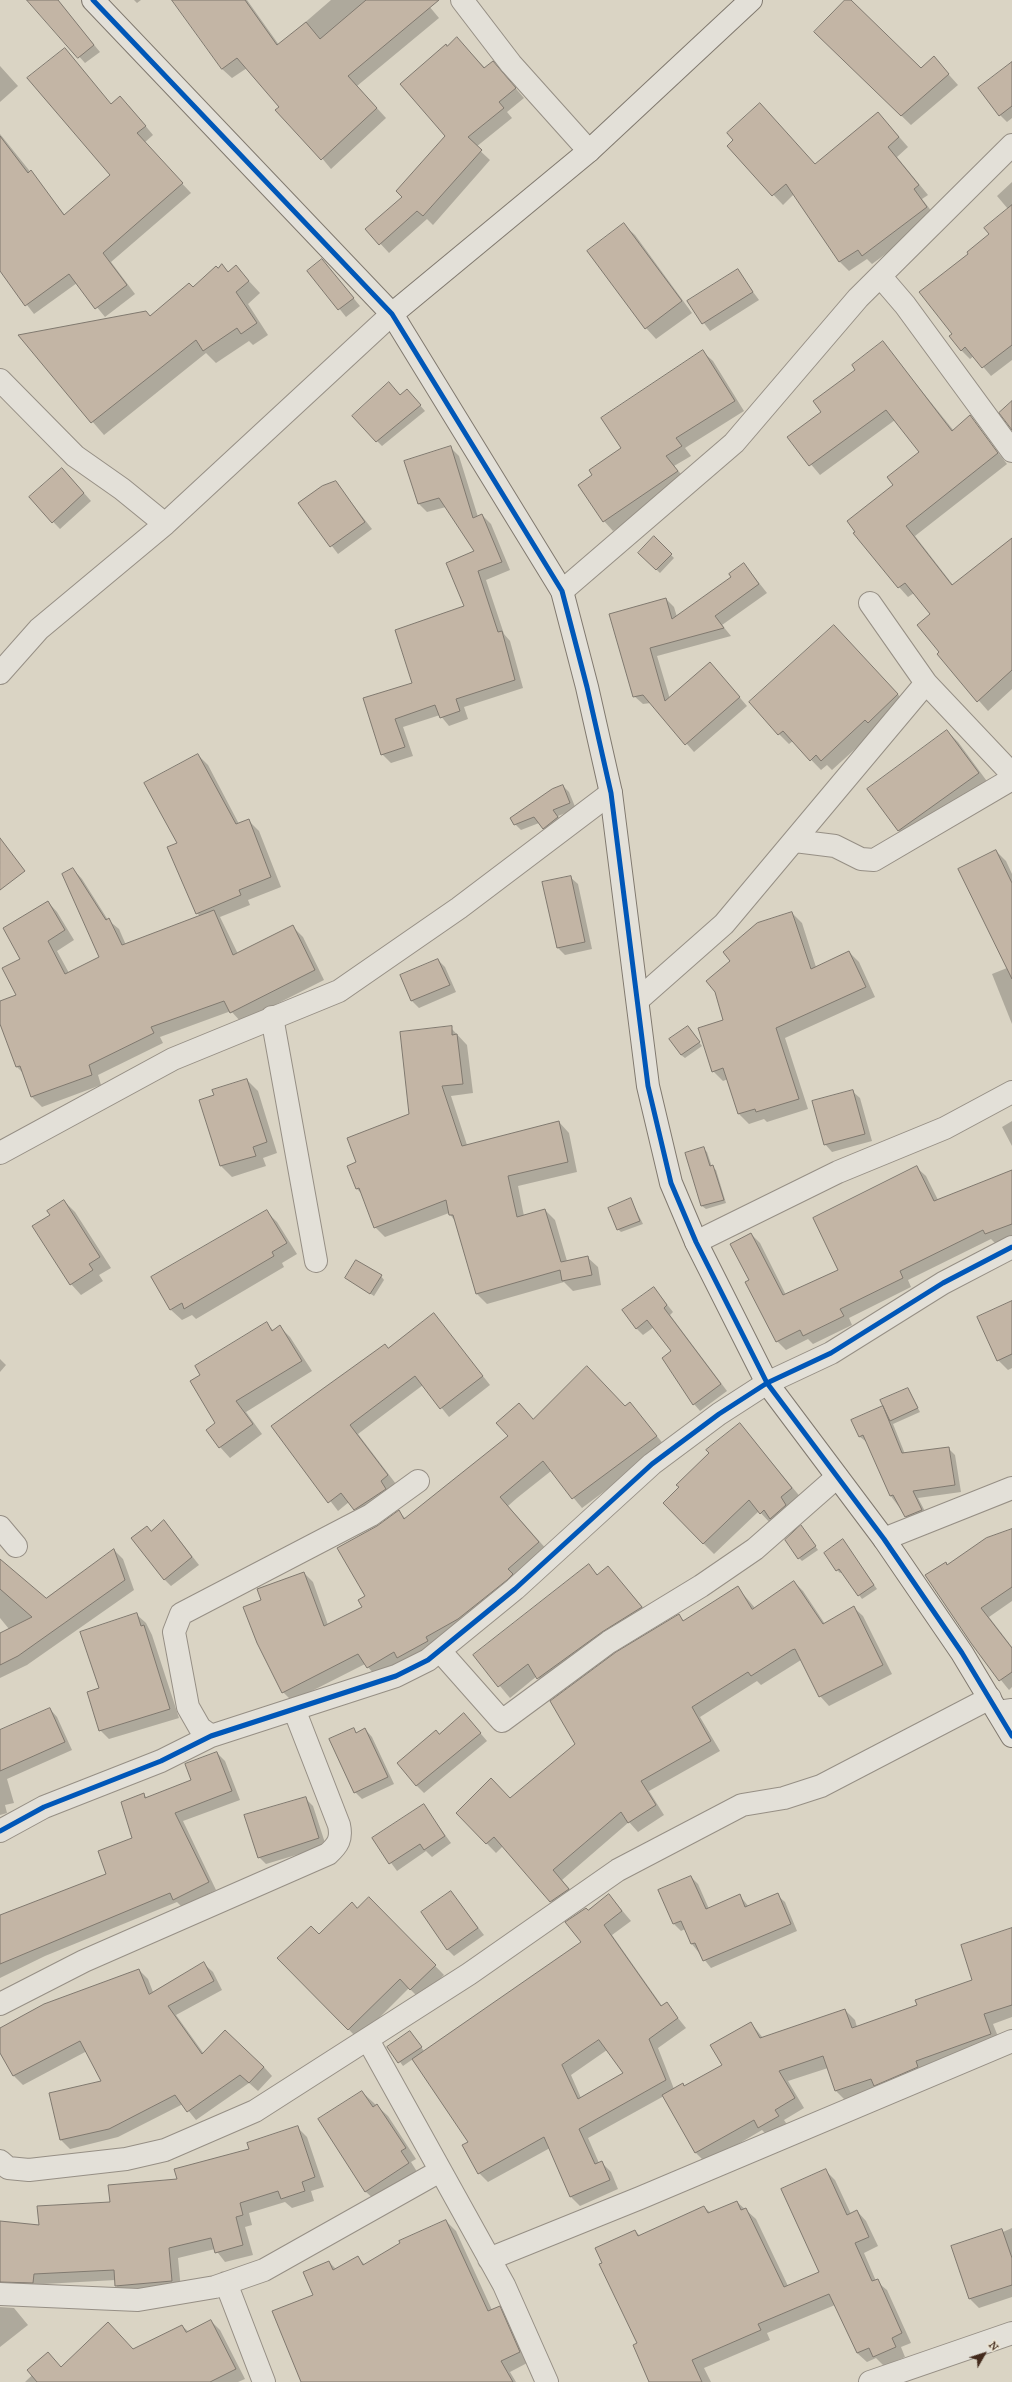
<!DOCTYPE html>
<html>
<head>
<meta charset="utf-8">
<style>
  body { margin:0 }
  #map { position:relative; width:1012px; height:2382px; overflow:hidden; background:#dad4c4; font-family:"IM FELL French Canon",serif }
  canvas { display:block }
  .north { position:absolute; left:964px; top:2334px; width:40px; height:40px; -webkit-text-stroke:3px #ede6d3; paint-order:stroke; rotate:51deg; font-size:11px; font-weight:700; line-height:16px; text-align:center; color:#432a1c }
  .north::after { content:''; display:block; margin:auto; width:14px; height:18px; background:#432a1c; clip-path:polygon(50% 0,100% 100%,50% 72%,0 100%) }
</style>
</head>
<body>
<div id="map">
<canvas width="1012" height="2382"></canvas>
<div class="north">N</div>
</div>
<script>
const g = document.querySelector('canvas').getContext('2d');
g.lineJoin = 'round';
function fillPath(path, color) {
  g.fillStyle = color;
  g.fill(path, 'evenodd');
}
function trace(path, color, width, dash) {
  g.strokeStyle = color;
  g.lineWidth = width;
  g.lineCap = dash ? 'butt' : 'round';
  g.setLineDash(dash || []);
  g.stroke(path);
}
fillPath(new Path2D(`
  M28 0H57L100 52 85 63Z
  M134 0H141L137 3Z
  M174 0H247L279 45 331 0H424L439 18 357 86 386 118 331 169 247 68 232 78 222 69Z
  M846 0H849L921 69 934 58 958 85 911 125 825 42Z
  M457 38 485 68 493 62 524 98 507 112 512 118 476 147 490 160 433 225 427 219 389 253 367 229 403 197 447 136V47Z
  M65 49 111 105 129 106 153 135 144 143 191 193 111 262 135 294 105 317 77 283 34 314 0 270V134L65 215 111 175Z
  M0 66 18 86 0 102Z
  M1012 67V118L1007 122 1000 115Z
  M887 123 908 147 897 157 928 195 922 199 936 217 872 264 867 259 849 271 840 262 794 194 783 205 728 146 816 165Z
  M1012 182V360L991 376 974 356 970 359 961 350 953 334 970 254 990 234 1008 209 997 196Z
  M624 225 635 235 692 313 656 339 646 328Z
  M322 260 360 306 346 317 309 271Z
  M222 266 229 273 236 267 260 293 248 304 268 335 253 345 249 341 216 363 206 353 104 435 19 336 150 317Z
  M737 270 759 300 710 331 688 302Z
  M883 343 954 431 970 417 1007 464 915 536 953 585 1012 539V689L988 711 938 654 940 652 931 614 914 593 908 597 899 587 895 485 920 452 895 420 820 475 788 437 822 412 857 370Z
  M703 352 713 361 744 411 685 448 691 456 674 466 687 481 613 531 604 521 594 475 622 449Z
  M400 396H412L425 411 382 446 377 441Z
  M450 447 459 456 478 517 482 515 491 524 510 570 486 580 504 634 510 641 523 688 464 707 468 719 449 726 440 715 403 727 413 756 391 763 382 754 364 699 413 684 465 607 475 552 446 507 427 512 419 504Z
  M69 476 91 501 60 529 30 498Z
  M336 483 372 529 338 554 299 503Z
  M654 538 674 558 660 573 639 553Z
  M744 564 767 593 722 625 731 636 657 656 670 699 718 672 747 706 694 752 651 703 643 704 634 696 666 599 674 607 677 617 733 578Z
  M844 637 908 705 876 730 832 770 827 765 821 770 793 741 789 744 779 734Z
  M947 731 958 742 989 784 910 841 899 831 869 789Z
  M198 755 208 765 239 824 249 821 259 831 281 887 248 900 250 905 220 917 238 954 293 927 303 937 324 980 241 1022 231 1011 160 1037 163 1043 98 1075 101 1085 42 1107 32 1097 23 1073 17 1067 0 1021V1002L18 995 21 959 48 902 57 912 74 940 57 951 69 973 101 957 73 869 82 879 108 920 119 929 126 945 200 916 197 913 178 843Z
  M563 786 569 792 576 809 558 816 563 824 549 834 539 823 521 830 515 824Z
  M996 851 1006 861 1012 874V1024L992 974 1007 968Z
  M570 877 578 884 592 949 565 955 558 948Z
  M792 913 802 923 816 967 849 952 859 962 875 997 785 1038 808 1109 767 1122 764 1119 749 1124 739 1114 728 1079 723 1081 713 1071 725 1021Z
  M438 960 445 967 456 992 419 1008 412 1001 401 976Z
  M688 1027 702 1046 685 1058 681 1055Z
  M451 1028 467 1045 473 1093 451 1096 467 1145 559 1122 569 1133 577 1172 518 1186 524 1216 545 1210 555 1220 567 1261 587 1257 598 1267 601 1285 573 1291 564 1282 487 1304 477 1294 455 1221 449 1213 385 1237 375 1227 362 1194 357 1189V1163L410 1114Z
  M247 1080 258 1091 277 1153 263 1158 266 1166 232 1177 221 1166 201 1100 216 1096Z
  M852 1091 860 1098 872 1141 832 1152 825 1144Z
  M1012 1121V1146L1002 1127Z
  M704 1149 707 1152 712 1167 716 1170 726 1203 706 1209 702 1206 686 1154Z
  M917 1168 926 1176 938 1200 1012 1176V1236L995 1243 991 1239 908 1280 911 1287 849 1318 852 1325 813 1344 808 1339 786 1350 777 1341 750 1281 751 1234 760 1243 786 1295 840 1271Z
  M631 1200 643 1224 621 1232 618 1229Z
  M64 1201 75 1212 111 1268 99 1275 103 1281 81 1295 71 1284 51 1215Z
  M267 1212 277 1222 297 1254 282 1263 284 1267 196 1319 192 1315 182 1320 171 1310Z
  M381 1276 384 1280 374 1296 346 1278Z
  M654 1288 673 1312 670 1315 727 1391 700 1411 694 1404 672 1352 654 1327 643 1335 636 1328Z
  M1012 1302V1368L1008 1370 998 1360Z
  M434 1314 490 1385 449 1417 423 1385 358 1434 396 1484 364 1517 349 1502 338 1511 273 1426 388 1349Z
  M267 1324 274 1331 280 1327 290 1337 312 1371 246 1412 262 1434 230 1458 220 1447 216 1423 202 1375Z
  M0 1359 6 1365 0 1372Z
  M908 1389 920 1412 893 1424 905 1454 948 1448 955 1455 961 1492 918 1498 928 1517 912 1524 890 1495 868 1443 860 1437 852 1420 882 1407 886 1411Z
  M630 1403 665 1446 582 1508 551 1471 517 1498 508 1506 548 1551 468 1628 377 1677 365 1664 292 1701 283 1692 258 1642 263 1601 304 1573 313 1582 328 1625 363 1607 367 1597 377 1527 399 1512 406 1519 533 1420 625 1407Z
  M740 1424 802 1499 771 1524 759 1511 714 1554 703 1543Z
  M171 1529 199 1565 171 1586 164 1579 151 1532Z
  M804 1530 818 1550 802 1561 799 1558Z
  M1012 1530V1601L989 1617 1012 1647V1687L1009 1690 971 1643 946 1564 948 1566Z
  M846 1544 877 1589 862 1599 842 1572 840 1573 837 1570Z
  M114 1550 123 1559 134 1590 27 1665 0 1678V1634L9 1629 0 1618V1569L45 1600Z
  M588 1565 598 1575 608 1567 652 1618 549 1689 537 1676 510 1698 474 1655Z
  M794 1582 803 1591 825 1624 853 1607 863 1616 892 1674 829 1706 820 1696 801 1660 761 1685 757 1681 700 1717 720 1751 649 1791 664 1815 638 1832 629 1822 562 1880 578 1899 560 1911 503 1846 496 1853 457 1813 510 1800 576 1744 679 1615 685 1622 738 1588 755 1608Z
  M136 1614 146 1623 152 1635 179 1718 109 1739 100 1730V1689Z
  M50 1709 57 1717 72 1750 7 1779 14 1803 5 1805 7 1813 0 1815V1737Z
  M471 1722 487 1741 424 1793 416 1785 439 1735Z
  M353 1729 357 1733 365 1729 372 1737 394 1784 362 1799 355 1792Z
  M217 1753 225 1761 240 1800 183 1821 216 1890 182 1907 177 1902 45 1956 0 1978V1917L108 1875 134 1839 143 1794 147 1798 192 1781Z
  M306 1799 313 1806 326 1846 266 1864 259 1857Z
  M423 1805 451 1843 432 1857 426 1851 397 1871 373 1838Z
  M691 1877 698 1884 709 1909 740 1896 749 1907 777 1895 785 1902 797 1931 711 1968 692 1944 685 1929 681 1931 674 1924Z
  M451 1892 484 1935 454 1956 447 1949Z
  M609 1895 631 1921 612 1935 662 2006 666 2003 686 2028 658 2048 674 2089 683 2084 685 2087 723 2066 751 2023 763 2038 845 2010 855 2020 857 2027 918 2006 974 1980 1012 1929V2017L993 2024 1001 2044 846 2101 836 2091 828 2068 788 2081 804 2108 784 2120 788 2126 769 2137 762 2130 706 2163 696 2153 664 2096 588 2138 599 2163 601 2162 611 2172 618 2189 580 2206 571 2197 550 2148 488 2182 479 2173 469 2142 413 2059 403 2066 389 2047 410 2032 424 2051 583 1943 588 1911ZM607 2050 624 2074 581 2098 571 2075Z
  M369 1898 444 1975 420 1999 409 1988 358 2039 279 1958 319 1935 358 1910Z
  M204 1964 213 1972 222 1990 176 2015 204 2054 264 2067 272 2076 258 2091 249 2083 196 2120 183 2104 118 2137 70 2149 61 2140 103 2082 87 2051 23 2085 14 2076 0 2050V2029L139 1970 148 1979 153 1992Z
  M362 2092 388 2116 416 2159 411 2162 419 2175 377 2202 366 2192 319 2120Z
  M297 2127 307 2137 324 2187 311 2191 314 2201 292 2208 285 2202 249 2213 252 2225 245 2227 253 2255 225 2262 215 2249 178 2258 181 2290 126 2295 116 2286V2280L44 2284 43 2292 9 2291 0 2282V2222L40 2226 179 2180Z
  M825 2170 835 2180 851 2214 857 2211 866 2221 878 2246 864 2253 876 2281 887 2290 911 2343 901 2347 905 2357 884 2366 876 2358 867 2362 857 2353 835 2305 767 2333 770 2340 704 2368 711 2382H650L638 2344 635 2231 640 2236 704 2207 711 2213 737 2202 756 2219 788 2286 820 2272Z
  M446 2221 456 2231 492 2310 499 2307 509 2317 529 2362 510 2372 516 2382H302L314 2295 329 2262 336 2269 358 2257 365 2265Z
  M1012 2228V2297L979 2308 970 2299 952 2247 1001 2230 1003 2232Z
  M0 2307 14 2308 28 2325 0 2347Z
  M211 2321 220 2330 245 2379 238 2382H25L51 2357 62 2368 133 2350 182 2326 189 2332Z`), '#0003');
const building = new Path2D(`
  M27 0H58L94 45 78 58Z
  M172 0H245L277 45 306 22 320 39 366 0H439L348 76 377 108 321 160 275 110 279 107 237 58 222 69Z
  M845 0H851L921 68 934 56 949 74 901 116 814 32Z
  M457 37 484 68 493 61 516 88 499 102 504 108 468 137 482 150 423 216 417 211 379 245 365 229 402 197 396 191 445 136 400 84 446 44 447 46Z
  M65 48 111 104 120 96 146 126 137 133 183 183 103 253 127 285 95 309 69 274 25 306 0 271V136L28 173 31 170 64 215 110 175 27 78Z
  M1012 62V106L999 116 978 88Z
  M760 103 815 164 878 112 899 137 888 147 919 185 914 189 927 207 862 256 858 250 839 262 786 184 772 196 727 146 733 140 727 133Z
  M1012 205V345L982 368 965 347 961 351 949 336 952 334 919 292 968 254 967 252 989 234 984 228Z
  M624 223 682 301 645 329 587 251Z
  M322 259 354 298 338 310 307 271Z
  M222 264 228 272 236 265 249 281 236 292 257 323 241 334 237 328 203 351 196 340 91 423 18 335 146 311 150 316 189 283 193 287 216 266 218 268Z
  M738 269 753 292 702 324 687 301Z
  M883 341 952 431 970 415 998 453 906 526 952 585 1012 538V670L977 702 937 654 939 652 917 625 930 614 905 583 898 588 853 533 855 532 847 521 893 485 887 477 919 452 886 410 809 466 787 437 821 412 813 401 855 370 852 365Z
  M703 350 735 401 676 438 682 446 666 456 678 471 603 522 578 485 592 475 589 470 621 448 601 418Z
  M389 382 400 395 407 389 421 405 376 442 352 416Z
  M1012 401V430L999 413Z
  M451 446 473 518 482 514 502 562 478 571 498 632 502 631 515 680 456 699 460 711 440 718 435 705 395 719 405 747 381 755 363 698 412 683 395 630 464 606 446 563 474 551 439 498 418 504 404 461Z
  M62 468 84 493 52 523 29 497Z
  M336 481 365 522 330 547 298 503 322 486Z
  M654 536 672 554 656 570 638 553Z
  M744 563 759 584 715 616 724 628 650 648 665 701 710 662 740 697 685 745 643 695 633 697 609 614 666 598 672 619 731 577 729 574Z
  M834 625 898 694 868 723 865 720 821 761 816 755 810 761 783 731 778 735 749 702Z
  M947 730 979 773 898 831 867 789Z
  M198 754 236 824 249 819 271 877 239 890 241 895 196 914 167 847 177 843 144 783Z
  M563 785 570 803 553 810 558 817 543 829 534 817 514 825 510 818 552 789Z
  M0 838 25 871 0 890Z
  M996 850 1012 883V979L958 869Z
  M73 868 106 920 109 918 122 945 214 910 233 955 293 925 315 970 230 1013 224 1001 151 1027 154 1033 89 1065 92 1075 31 1097 20 1066 16 1067 0 1024V1001L16 995 2 968 20 959 3 928 48 901 65 930 48 941 65 974 99 957 62 874Z
  M571 876 585 942 557 948 542 882Z
  M792 912 811 969 849 951 866 987 776 1028 799 1099 756 1112 755 1109 738 1114 723 1068 712 1072 698 1028 723 1020 715 992 706 981 730 961 723 952 757 923Z
  M438 959 450 985 411 1001 400 975Z
  M452 1026V1035L457 1034 463 1084 442 1086 462 1146 559 1121 568 1162 508 1176 517 1217 545 1209 561 1262 588 1256 592 1275 562 1281 560 1270 476 1294 453 1215H449L446 1200 374 1228 359 1188 356 1189 347 1166 356 1162 347 1138 409 1114 400 1032Z
  M688 1026 700 1042 681 1055 669 1039Z
  M247 1079 267 1142 253 1147 256 1156 220 1166 199 1100 214 1095 212 1090Z
  M853 1090 865 1134 824 1145 812 1101Z
  M704 1147 710 1166 713 1165 724 1200 701 1206 685 1153Z
  M917 1166 934 1201 1012 1170V1224L985 1234 983 1230 900 1271 903 1278 840 1309 844 1316 803 1336 800 1330 776 1342 745 1282 749 1280 730 1244 751 1233 783 1295 838 1270 813 1218Z
  M631 1198 640 1221 617 1230 608 1208Z
  M64 1200 100 1257 89 1264 93 1270 70 1285 32 1226 50 1215 47 1211Z
  M267 1210 287 1243 272 1252 274 1256 184 1309 182 1303 170 1310 151 1277Z
  M356 1260 382 1275 370 1294 345 1278Z
  M654 1287 667 1305 664 1308 721 1384 693 1405 662 1358 671 1351 647 1320 636 1329 622 1310Z
  M1012 1301V1354L997 1361 977 1317Z
  M434 1313 483 1376 440 1409 415 1376 350 1425 388 1475 381 1481 386 1489 354 1510 341 1493 328 1503 271 1426 385 1344 388 1348Z
  M267 1322 272 1331 280 1325 302 1361 236 1401 253 1424 219 1448 206 1430 215 1423 190 1381 200 1375 195 1366Z
  M587 1366 625 1406 630 1402 657 1436 572 1499 543 1461 500 1497 539 1542 508 1569 513 1574 507 1580 458 1619 426 1637 428 1641 397 1658 394 1652 367 1668 358 1654 282 1693 257 1643 243 1607 261 1600 257 1589 304 1572 324 1626 362 1607 358 1600 365 1596 337 1548 377 1526 399 1510 404 1519 508 1436 496 1423 519 1403 533 1419Z
  M908 1388 918 1408 890 1421 880 1400Z
  M883 1406 902 1453 949 1447 955 1485 913 1491 922 1510 905 1517 893 1495 890 1496 863 1435 859 1437 851 1420Z
  M740 1423 792 1488 781 1497 786 1505 770 1519 764 1510 760 1514 749 1500 703 1544 663 1503 679 1487 676 1485 709 1453 706 1450Z
  M164 1520 192 1557 164 1580 131 1538 147 1526 151 1531Z
  M801 1525 816 1546 798 1559 785 1540Z
  M1012 1529V1587L981 1608 1012 1648V1672L999 1681 971 1643 925 1575 946 1562 947 1565 986 1538Z
  M843 1539 874 1585 858 1596 839 1569 836 1571 824 1553Z
  M114 1549 125 1580 18 1656 0 1665V1633L32 1617 0 1589V1559L46 1598Z
  M589 1564 597 1575 608 1566 642 1607 602 1632 537 1679 528 1664 498 1687 473 1655Z
  M794 1581 823 1624 854 1606 883 1665 819 1697 795 1649 792 1650 751 1676 748 1672 692 1707 711 1741 641 1781 656 1805 628 1823 621 1812 553 1870 569 1889 550 1902 494 1837 486 1844 456 1813 491 1778 510 1798 575 1744 550 1701 616 1652 679 1614 683 1621 738 1586 752 1609Z
  M137 1613 141 1626 144 1625 170 1709 99 1731 87 1692 99 1688 80 1632Z
  M50 1708 65 1742 0 1771V1730Z
  M464 1713 481 1733 416 1786 397 1763 436 1730 439 1734Z
  M354 1728 356 1733 365 1728 388 1777 354 1793 329 1739Z
  M217 1752 232 1791 175 1813 209 1882 173 1900 170 1893 0 1964V1915L106 1874 98 1851 132 1838 121 1802 144 1793 145 1798 191 1780 185 1764Z
  M306 1797 319 1838 258 1858 244 1815Z
  M424 1804 445 1836 424 1850 420 1844 389 1864 372 1838Z
  M691 1876 706 1909 740 1894 745 1907 778 1893 791 1924 703 1961 695 1943 691 1944 681 1921 673 1924 658 1890Z
  M451 1891 478 1928 447 1950 421 1912Z
  M609 1894 622 1911 604 1925 661 2006 667 2002 678 2018 649 2039 666 2080 579 2129 595 2164 602 2161 610 2180 570 2197 544 2137 478 2174 462 2145 468 2142 412 2059 581 1942 565 1922 586 1908 588 1910ZM599 2040 623 2073 578 2099 562 2065Z
  M369 1897 436 1965 410 1990 400 1979 348 2030 277 1958 311 1926 319 1934 352 1902 357 1908Z
  M1012 1928V2005L984 2014 991 2034 916 2061 918 2067 874 2086 871 2079 835 2091 823 2056 779 2071 795 2098 775 2110 779 2116 758 2128 754 2120 695 2153 662 2095 683 2083 684 2086 722 2065 710 2045 751 2022 760 2038 845 2009 852 2028 917 2005 915 2000 972 1980 961 1945Z
  M204 1962 214 1981 168 2006 202 2054 225 2030 264 2067 249 2083 240 2075 187 2112 175 2095 109 2129 60 2140 49 2093 101 2081 80 2041 13 2076 0 2053V2028L44 2004 139 1969 149 1994Z
  M410 2031 422 2047 398 2063 387 2047Z
  M362 2091 373 2107 377 2104 406 2148 401 2151 409 2163 365 2192 318 2119Z
  M298 2126 315 2177 302 2182 305 2191 281 2199 278 2191 240 2203 243 2215 236 2217 243 2245 215 2253 211 2238 169 2248 172 2281 115 2286 114 2270 34 2274 33 2283 0 2282V2221L39 2225 37 2206 110 2202 108 2185 177 2179 174 2169 249 2149 247 2143Z
  M826 2169 847 2215 857 2210 869 2237 855 2243 872 2281 878 2279 902 2333 892 2338 896 2347 873 2357 869 2348 857 2353 829 2294 758 2324 761 2330 692 2360 702 2382H649L633 2345 637 2343 599 2264 602 2263 595 2248 635 2230 638 2236 704 2206 708 2213 737 2201 741 2210 746 2208 784 2287 819 2272 781 2189Z
  M446 2220 488 2311 500 2306 520 2352 501 2361 513 2382H301L272 2311 313 2295 303 2272 329 2261 333 2270 358 2256 363 2265 400 2243 399 2241Z
  M1002 2229 1012 2258V2285L969 2299 951 2246Z
  M211 2320 236 2369 210 2382H37L27 2370 48 2352 61 2367 108 2322 133 2349 182 2325 186 2332Z`);
fillPath(building, '#c3b5a5');
trace(building, '#80796f', 1);
const street = new Path2D(`
  M462 0 511 64 589 151
  M881 277 905 305 1012 451
  M0 380 75 456 122 489 165 524
  M562 591 734 443 858 298 1012 145
  M870 603 926 683 1012 774
  M0 673 39 629 165 524 392 314
  M795 841 835 846 861 859 874 860 1012 779
  M639 999 724 924 926 683
  M272 1017 316 1261
  M0 1153 173 1059 339 991 459 908 611 793
  M696 1242 838 1172 945 1128 1012 1092
  M0 1527 16 1546
  M884 1539 1012 1488
  M440 1651 502 1721 609 1642 701 1586 755 1549 837 1477
  M998 1712 1012 1710
  M211 1736 200 1728 188 1707 174 1632 181 1614 371 1515 418 1481
  M0 1831 44 1807 161 1761 211 1736 396 1676 428 1660 515 1589 652 1464 719 1414 767 1383 831 1353 943 1283 1012 1247
  M0 2004 84 1961 328 1854C338 1845 342 1839 339 1825L294 1709
  M368 2040 504 2285 547 2382
  M0 2161 8 2168 29 2170 126 2159 165 2150 255 2111 469 1974 618 1870 742 1805 784 1798 821 1786 990 1698
  M489 2259 640 2198 1012 2041
  M226 2283 264 2382
  M0 2294 138 2300 215 2287 264 2270 440 2171
  M870 2382 1012 2333`);
const secondary = new Path2D(`
  M93 0 392 314 562 591 587 687 611 793 648 1086 671 1183 696 1242 767 1383 884 1539 962 1653 1012 1736
  M392 314 589 151 751 0`);
trace(street, '#968f85', 24);
trace(secondary, '#80796f', 24);
trace(street, '#e3e0d8', 22);
trace(secondary, '#e3e0d8', 22);
trace(new Path2D(`
  M93 0 392 314 562 591 587 687 611 793 648 1086 671 1183 696 1242 767 1383 884 1539 962 1653 1012 1736
  M0 1831 44 1807 161 1761 211 1736 396 1676 428 1660 515 1589 652 1464 719 1414 767 1383 831 1353 943 1283 1012 1247`), '#0057b8', 5);
</script>
</body>
</html>
